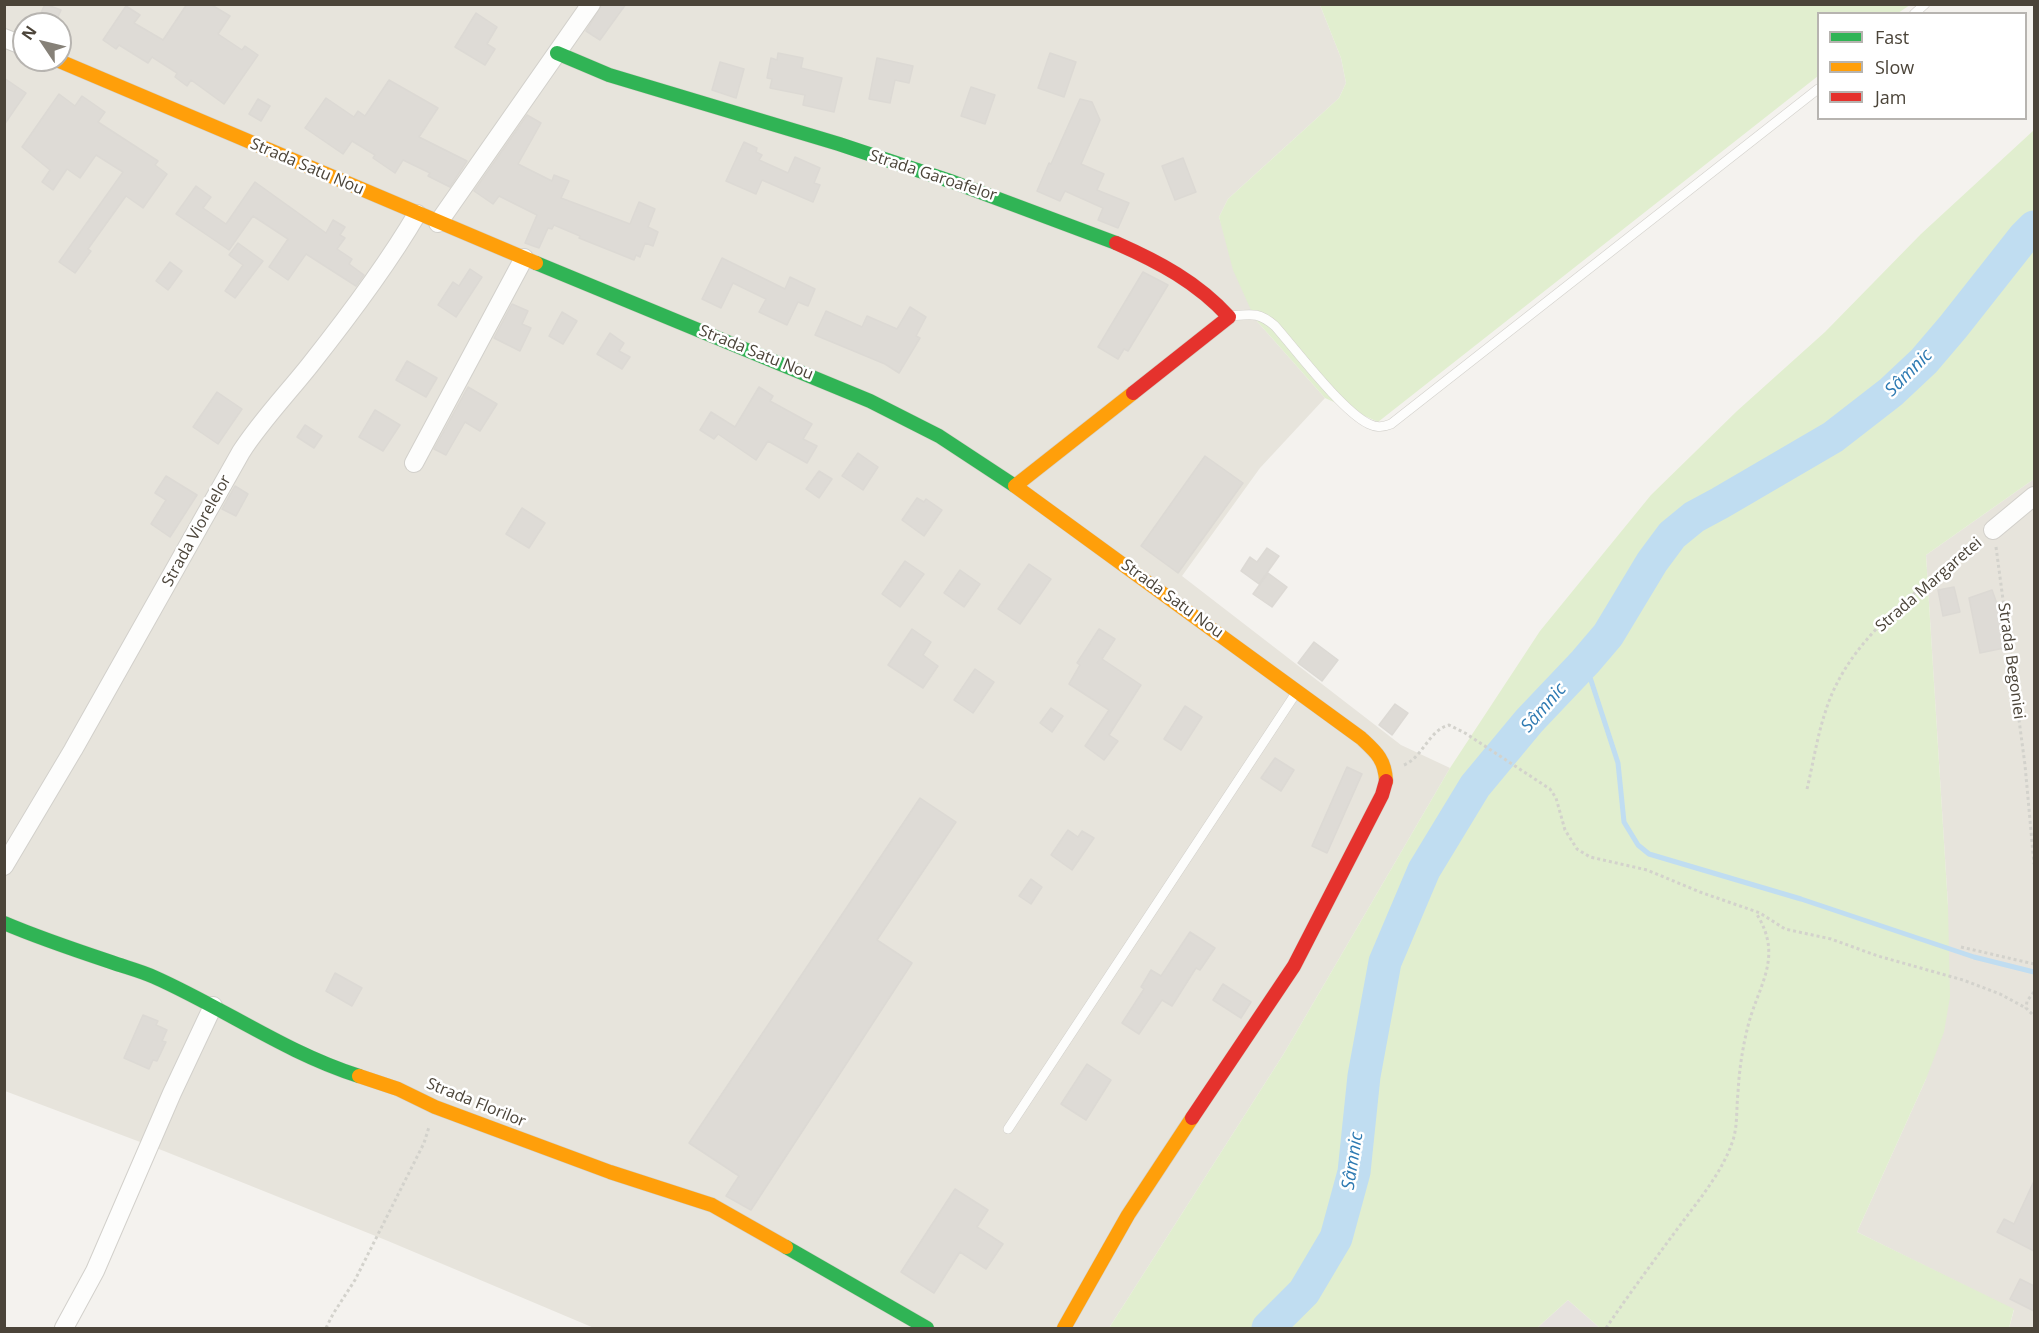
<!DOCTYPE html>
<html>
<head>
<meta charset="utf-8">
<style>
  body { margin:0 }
  #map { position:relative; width:2039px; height:1333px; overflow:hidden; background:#f4f2ee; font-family:"Open Sans",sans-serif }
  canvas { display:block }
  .frame { position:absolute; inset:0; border:6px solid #4b4439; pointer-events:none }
  .legend { position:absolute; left:1817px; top:12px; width:210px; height:108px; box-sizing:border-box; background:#fff; border:2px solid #b7b4b0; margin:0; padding:8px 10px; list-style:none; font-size:18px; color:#4b4439 }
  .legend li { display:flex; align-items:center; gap:12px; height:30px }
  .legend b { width:30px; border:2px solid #b7b4b0 }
  .north { position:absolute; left:12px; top:12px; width:60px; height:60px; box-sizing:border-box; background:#fff; border:2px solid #b7b4b0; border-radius:50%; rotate:305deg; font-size:16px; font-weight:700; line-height:24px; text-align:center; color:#4b4439 }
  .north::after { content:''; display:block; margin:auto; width:21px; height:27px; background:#868178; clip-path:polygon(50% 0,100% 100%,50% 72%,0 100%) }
</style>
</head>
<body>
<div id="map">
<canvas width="2039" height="1333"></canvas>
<div class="frame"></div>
<ul class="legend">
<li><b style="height:8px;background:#30b455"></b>Fast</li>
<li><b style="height:8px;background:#ff9f0a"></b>Slow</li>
<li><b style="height:8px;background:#e5322d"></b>Jam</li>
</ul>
<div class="north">N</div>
</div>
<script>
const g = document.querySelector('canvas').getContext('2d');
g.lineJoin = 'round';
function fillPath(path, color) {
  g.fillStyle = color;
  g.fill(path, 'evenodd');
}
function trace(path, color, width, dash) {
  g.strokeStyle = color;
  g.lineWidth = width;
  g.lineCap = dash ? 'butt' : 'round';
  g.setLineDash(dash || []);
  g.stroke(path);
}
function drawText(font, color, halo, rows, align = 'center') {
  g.font = font + ' "Open Sans",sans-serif';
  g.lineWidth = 5;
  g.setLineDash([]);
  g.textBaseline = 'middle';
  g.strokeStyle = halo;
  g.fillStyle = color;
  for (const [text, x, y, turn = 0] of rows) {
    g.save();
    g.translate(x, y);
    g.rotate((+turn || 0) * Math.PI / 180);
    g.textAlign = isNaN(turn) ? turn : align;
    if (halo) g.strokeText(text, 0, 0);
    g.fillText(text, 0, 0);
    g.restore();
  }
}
fillPath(new Path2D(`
  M4 5H1320L1341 58 1346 83 1339 98 1228 199 1219 217 1255 319 1325 398 1260 468 1182 576 1401 745 1450 768 1283 1055 1109 1328H594L388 1241 164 1151 5 1091ZM24 24H60V60H24Z
  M2034 479V1328H2009L2014 1310 1857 1232 1926 1079 1948 906 1926 555Z`), '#e7e4dc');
fillPath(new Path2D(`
  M1568 1300 1600 1328H1537Z`), '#e6e2de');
fillPath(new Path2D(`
  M1320 5H1910L1898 13 1818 14V76L1378 422 1325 398 1255 319 1233 270 1219 217 1228 199 1339 98 1346 83 1341 58Z
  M2034 130V479L1926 555 1948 906 1950 997 1944 1032 1926 1079 1857 1232 2014 1309 2009 1328H1600L1568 1300 1537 1328H1109L1283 1055 1450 768 1540 631 1651 495 1737 411 1825 332 1921 234Z`), '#e1eecf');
trace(new Path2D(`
  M1585 662 1618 763 1624 822 1638 845 1649 854 1801 899 1974 957 2034 972`), '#c0ddf1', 5);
trace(new Path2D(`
  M1268 1328 1304 1292 1336 1238 1354 1172 1364 1076 1385 962 1424 870 1475 786 1529 721 1585 662 1608 635 1652 562 1672 535 1694 517 1720 503 1833 437 1891 392 1924 361 1953 327 2024 237 2034 227`), '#c0ddf1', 33);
const building = new Path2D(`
  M45 4 61 10 55 24H36Z
  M187 4H210L230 16 218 34 242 50 245 46 258 55 224 104 191 80 187 86 175 77 177 73 152 57 148 63 119 45 116 49 103 40 126 6 140 15 134 23 163 40Z
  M602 4H626L600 40 586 31Z
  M476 13 497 27 487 44 495 49 485 65 455 47Z
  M778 53 803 58 801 68 842 78 834 112 803 105 805 95 770 88 772 79 767 78 771 58 777 60Z
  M1050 53 1076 62 1064 97 1038 88Z
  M877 58 913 66 909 83 895 80 890 103 869 99Z
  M720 62 744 69 736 98 712 90Z
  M4 78 26 93 4 125Z
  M389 80 438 108 419 137 467 161 450 187 428 176 430 173 403 160 395 173 373 158 375 155 352 141 343 154 305 128 326 98 354 117 358 111 365 116Z
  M971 87 995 95 985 124 961 116Z
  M59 94 75 106 82 96 105 112 98 122 158 161 155 165 167 174 143 208 126 196 88 249 91 251 75 273 59 262 123 172 96 155 80 178 67 169 53 190 42 182 50 170 22 147Z
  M258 99 270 106 261 121 249 114Z
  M1080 99 1092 102 1100 120 1081 164 1104 174 1097 190 1129 203 1118 228 1098 220 1103 208 1065 191 1060 201 1037 191 1049 163 1051 164Z
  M527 115 541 123 518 164 552 181 554 175 569 181 561 198 630 224 639 202 655 209 648 227 658 232 653 246 645 243 640 257 636 255 634 260 579 238 580 236 554 225 552 229 548 228 539 248 525 243 537 215 499 196 493 204 474 191Z
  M744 142 757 148 756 152 762 155 759 160 788 173 795 157 820 168 814 183 820 185 813 202 762 180 756 194 726 181Z
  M1183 158 1196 192 1175 200 1162 166Z
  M255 182 326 233 333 220 345 227 340 235 345 238 337 249 352 259 349 264 364 275 356 286 306 254 288 280 269 267 288 239 253 216 229 250 176 214 196 186 211 197 203 208 226 224Z
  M238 243 263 261 235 298 225 291 243 265 229 255Z
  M722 258 785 289 790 277 815 289 808 306 798 302 787 325 759 312 766 299 733 283 721 308 702 299Z
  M170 262 182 271 168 290 156 281Z
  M470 269 482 277 456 317 438 305 453 282 459 286Z
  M1143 272 1168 285 1128 351 1124 349 1118 359 1098 347Z
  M512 304 528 311 522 324 531 328 520 351 494 338Z
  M910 307 926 317 916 336 920 338 899 373 885 364 815 335 826 311 862 327 867 316 897 329Z
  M562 312 577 321 563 344 549 336Z
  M610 333 624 343 619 351 630 357 622 369 597 354Z
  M407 361 437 378 426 397 396 380Z
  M468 387 497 404 480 431 465 422 446 455 434 449Z
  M759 387 773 396 770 401 812 424 803 439 817 446 807 463 768 441 756 460 718 434 714 439 700 430 711 412 735 427Z
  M217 392 242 409 218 444 193 427Z
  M375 410 400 425 383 451 359 437Z
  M305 425 322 436 314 448 297 437Z
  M858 453 878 467 863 490 842 476Z
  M1205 456 1243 483 1178 573 1141 546Z
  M819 471 832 479 819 498 806 489Z
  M166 476 197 495 170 537 151 524 166 500 155 493Z
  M235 486 248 494 236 516 222 509Z
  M917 498 924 502 926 499 942 510 924 536 902 520Z
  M522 508 545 523 529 548 506 534Z
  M1267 548 1279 556 1259 584 1241 571 1250 557 1257 562Z
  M905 561 924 574 900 607 882 594Z
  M1029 564 1051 579 1020 624 998 609Z
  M960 570 980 584 964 607 944 593Z
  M1268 573 1287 587 1272 607 1253 594Z
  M1954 587 1960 612 1943 616 1938 590Z
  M1992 590 2000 612 1998 613 2004 648 1980 653 1969 598Z
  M912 629 931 642 923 655 938 666 923 688 888 665Z
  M1099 629 1115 639 1102 659 1141 685 1109 735 1118 741 1104 760 1085 746 1109 710 1069 684 1080 665 1077 663Z
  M1314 642 1338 660 1322 681 1298 663Z
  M975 669 994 682 973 713 954 700Z
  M1395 704 1408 713 1392 735 1379 725Z
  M1185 706 1202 717 1181 750 1164 739Z
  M1051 708 1063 716 1052 732 1040 723Z
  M1275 758 1294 770 1281 791 1261 778Z
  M1347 767 1362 774 1327 853 1312 846Z
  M920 798 956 822 877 940 912 963 751 1210 726 1196 739 1176 689 1143Z
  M1068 830 1078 837 1082 831 1094 838 1072 870 1051 855Z
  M1031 879 1042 887 1031 904 1019 896Z
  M1190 932 1215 948 1200 970 1196 968 1172 1006 1162 1000 1139 1034 1122 1023 1144 989 1141 987 1151 970 1161 976Z
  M335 973 362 988 352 1006 326 991Z
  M1223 984 1251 1002 1241 1018 1213 1000Z
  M143 1015 158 1021 156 1025 167 1030 162 1041 166 1042 157 1061 153 1060 149 1069 124 1058Z
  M1087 1064 1111 1080 1086 1120 1061 1104Z
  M2034 1181V1251L1997 1232 2004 1219 2014 1224Z
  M955 1189 988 1210 977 1227 1003 1244 986 1269 960 1252 934 1293 901 1272Z
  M2020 1279 2034 1286V1311L2010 1299Z`);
fillPath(building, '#dedbd6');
trace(building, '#dcd9d4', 1.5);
const lane = new Path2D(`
  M1914 14 1925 4
  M1231 316C1252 314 1259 312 1275 326 1297 351 1342 411 1369 424 1377 428 1383 427 1391 424L1818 89
  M1008 1129 1296 693`);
const street = new Path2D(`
  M4 38 24 46
  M438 223 591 4
  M414 463 524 258
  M1993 530 2034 496
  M4 866 73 750 241 452C261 421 287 394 310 365 348 317 386 267 417 214
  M64 1328 95 1271 172 1093 213 1006`);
const fast = new Path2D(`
  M557 53 609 75 839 144 953 182 1116 243
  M536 263 870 401 939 436 1015 486
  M4 923C39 938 75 950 111 962 125 967 141 971 154 977 224 1008 286 1053 359 1076
  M786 1247 927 1328`);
const slow = new Path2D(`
  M57 60 536 263
  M1015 486 1133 393
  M1015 486 1361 738C1376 752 1385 759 1386 781
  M359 1076 398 1089 435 1107 610 1172 712 1205 786 1247
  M1064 1328 1128 1215 1192 1118`);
const jam = new Path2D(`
  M1116 243C1159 262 1197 282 1229 317L1133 393
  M1192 1118 1294 966 1382 795 1386 781`);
trace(lane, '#d2d0cb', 10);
trace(street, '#d2d0cb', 20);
trace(fast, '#d3cfc5', 15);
trace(slow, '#d3cfc5', 15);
trace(jam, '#d3cfc5', 15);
trace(new Path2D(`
  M1996 547 2025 765 2034 864
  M1404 765C1423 757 1429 730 1449 725L1465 733 1550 789 1556 798 1565 830 1577 849 1590 857 1647 870 1700 892 1760 913 1785 929 1831 939 1878 956 1963 980 2000 994 2026 1008
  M1807 789C1813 764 1817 737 1825 713 1848 636 1922 588 1980 541
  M1961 947 2034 964
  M2034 992 2027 1001 2026 1008 2034 1016
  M326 1328 333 1314 355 1280 424 1143 429 1127
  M1606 1328C1630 1293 1655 1259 1681 1224 1699 1200 1722 1172 1732 1143 1738 1127 1736 1110 1738 1093 1739 1072 1742 1051 1747 1030 1757 986 1785 958 1756 913`), '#d3d2cc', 3, [3, 3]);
trace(lane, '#fdfdfc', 9);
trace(street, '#fdfdfc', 18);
trace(fast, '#30b455', 14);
trace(slow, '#ff9f0a', 14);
trace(jam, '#e5322d', 14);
drawText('16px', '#4b4439', '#fff', [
  ["Strada Satu Nou",307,167,23],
  ["Strada Garoafelor",933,176,18],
  ["Strada Satu Nou",756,353,22],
  ["Strada Viorelelor",197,531,-61],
  ["Strada Margaretei",1929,585,-41],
  ["Strada Satu Nou",1172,599,36],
  ["Strada Begoniei",2011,661,82],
  ["Strada Florilor",476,1103,22]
]);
drawText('italic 18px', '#2e7ab2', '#fff', [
  ["Sâmnic",1909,373,-45],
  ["Sâmnic",1544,708,-49],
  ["Sâmnic",1353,1161,-81]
]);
</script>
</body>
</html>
